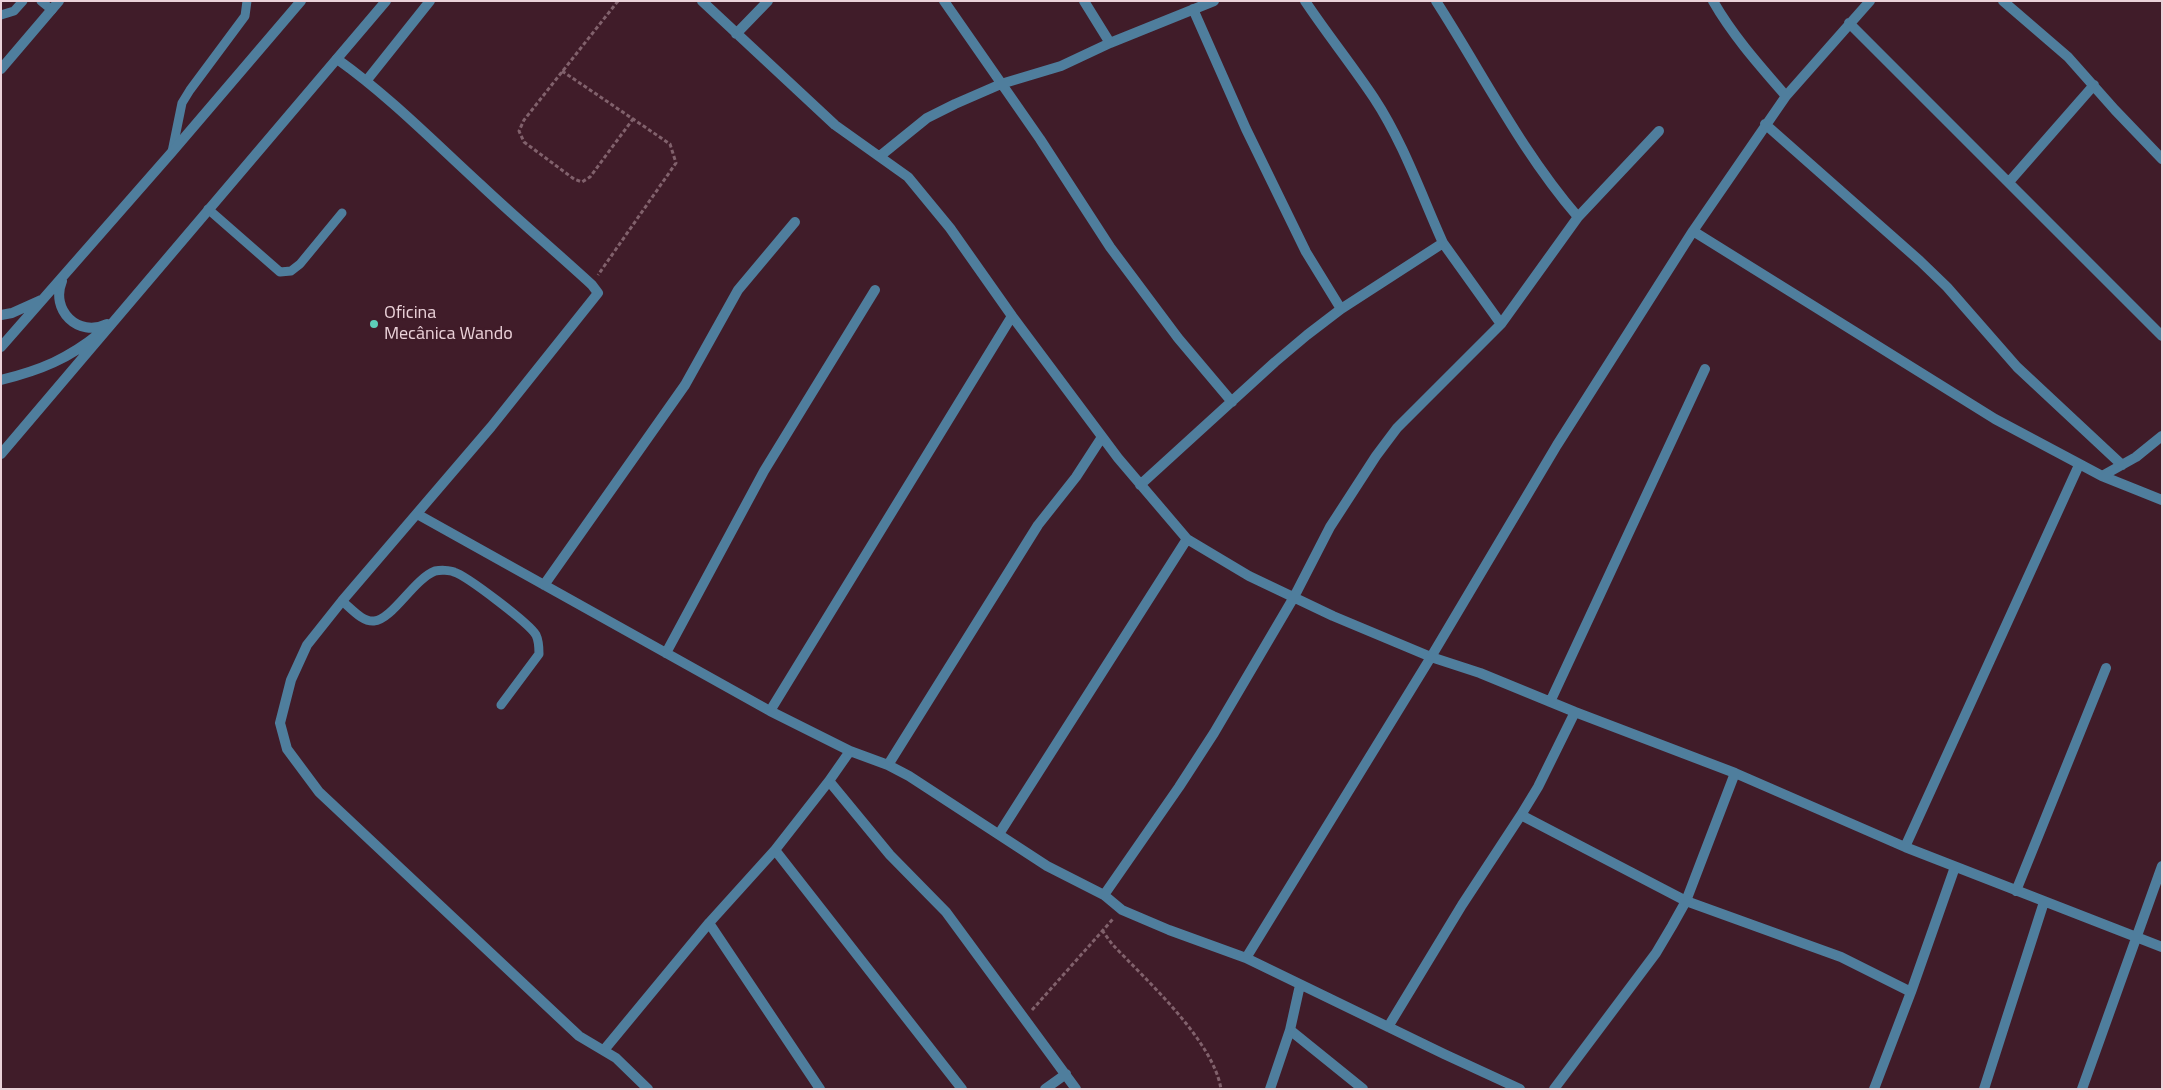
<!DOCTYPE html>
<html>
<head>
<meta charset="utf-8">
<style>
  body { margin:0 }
  #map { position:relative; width:2163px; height:1090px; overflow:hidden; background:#401c29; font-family:"Titillium Web",sans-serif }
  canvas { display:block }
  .frame { position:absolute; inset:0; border:2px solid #ebd2d9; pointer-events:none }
</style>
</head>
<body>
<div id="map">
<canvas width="2163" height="1090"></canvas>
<div class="frame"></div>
</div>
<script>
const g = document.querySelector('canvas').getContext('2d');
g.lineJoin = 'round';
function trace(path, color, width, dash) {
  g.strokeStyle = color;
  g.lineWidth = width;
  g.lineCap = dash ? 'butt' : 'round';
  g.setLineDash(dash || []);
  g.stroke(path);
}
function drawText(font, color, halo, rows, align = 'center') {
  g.font = font + ' "Titillium Web",sans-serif';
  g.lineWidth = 4.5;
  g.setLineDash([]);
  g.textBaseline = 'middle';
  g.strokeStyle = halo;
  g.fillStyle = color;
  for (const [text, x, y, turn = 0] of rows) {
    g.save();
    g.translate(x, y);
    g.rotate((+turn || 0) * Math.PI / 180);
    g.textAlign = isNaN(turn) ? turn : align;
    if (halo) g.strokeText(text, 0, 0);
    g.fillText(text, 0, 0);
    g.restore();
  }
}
trace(new Path2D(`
  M618 1 524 120 519 131 524 142 574 179 582 182 590 177 633 119
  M562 71 670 144 676 163 598 275
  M1102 930 1112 944C1146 980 1213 1040 1221 1089
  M1032 1010 1113 919`), '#81616c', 3, [4, 2.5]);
trace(new Path2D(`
  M41 1 52 10
  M1 15 14 11 23 1
  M172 152 182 103 190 90 245 16 247 1
  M208 209 280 272 291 271 300 264 342 213
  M342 601C351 608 362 622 374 621 392 620 414 579 435 571 440 570 450 570 454 572 467 576 530 624 536 635 539 641 539 648 539 654L501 705`), '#4f7e9d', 9);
trace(new Path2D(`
  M702 1 835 125 908 177 950 228 1012 316 1118 458 1187 539 1249 576 1333 616 1431 657 1480 673 1575 712 1735 773 1905 847 2162 947
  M944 1 1040 139 1110 247 1178 338 1232 402
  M1084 1 1110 43
  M1436 1C1483 74 1521 151 1578 217
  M1713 1C1733 36 1760 66 1786 96
  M2003 1 2068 57 2115 110 2162 159
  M1193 9 1246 129 1306 252 1341 309
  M1849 23 2162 336
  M736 34 768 1
  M337 59C389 96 434 142 481 185 517 219 555 251 592 285L598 293 491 427 342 601 307 645 291 680 280 723 287 749 319 792 579 1036 616 1058 648 1089
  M1 69 59 1
  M367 80 430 1
  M1765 124 1920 261 1947 287 2017 367 2122 465
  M880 156 927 118 955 104 1001 84 1061 66 1110 43 1214 1
  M2009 182 2094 85
  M1693 231 1995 419 2102 476 2162 500
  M1443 243 1501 324
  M2102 476 2136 457 2162 436
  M1140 485 1275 362 1307 335 1341 309 1443 243C1421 194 1403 142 1374 98 1352 65 1327 34 1305 1
  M417 514 770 711 850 751 888 765 909 776 1047 866 1104 895 1122 910 1169 930 1246 958 1444 1054 1520 1089
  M544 585 685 385 738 290 795 222
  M666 653 764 471 875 290
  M1550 702 1705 369
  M770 711 1012 316
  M1575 712 1538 787 1521 815 1686 901 1841 957 1911 992
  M850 751 829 781 890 855 946 912 1076 1089
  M888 765 1038 525 1076 477 1102 437
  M999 834 1187 539
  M1905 847 2079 465
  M775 850 962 1089
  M2016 891 2106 668
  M1104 895 1179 787 1214 733 1294 597 1330 527 1376 456 1397 428 1501 324 1578 217 1659 131
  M709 923 820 1089
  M1246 958 1431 657 1557 445 1693 231 1786 96 1870 1
  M1388 1027 1462 905 1521 815
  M1290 1030 1363 1089
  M604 1050 709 923 775 850 829 781
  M1045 1089 1066 1074
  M1270 1089 1290 1030 1300 985
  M1554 1089 1656 953 1672 926 1686 901 1735 773
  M1874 1089 1911 992 1955 867
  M1984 1089 2044 902
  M2082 1089 2162 866`), '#4f7e9d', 10);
trace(new Path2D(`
  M62 281C50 310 78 338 107 324
  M1 315 12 313 41 300
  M1 347 172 152 301 1
  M1 380C41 370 68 359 100 333
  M1 454 386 1`), '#4f7e9d', 10);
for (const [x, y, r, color] of [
  [374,324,5,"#5dceb8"]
]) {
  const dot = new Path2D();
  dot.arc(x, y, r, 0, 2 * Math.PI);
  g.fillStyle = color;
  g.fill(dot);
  trace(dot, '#401c29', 2);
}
drawText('18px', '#ebd2d9', '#401c29', [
  ["Oficina",384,314],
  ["Mecânica Wando",384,335]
], 'left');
</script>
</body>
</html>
